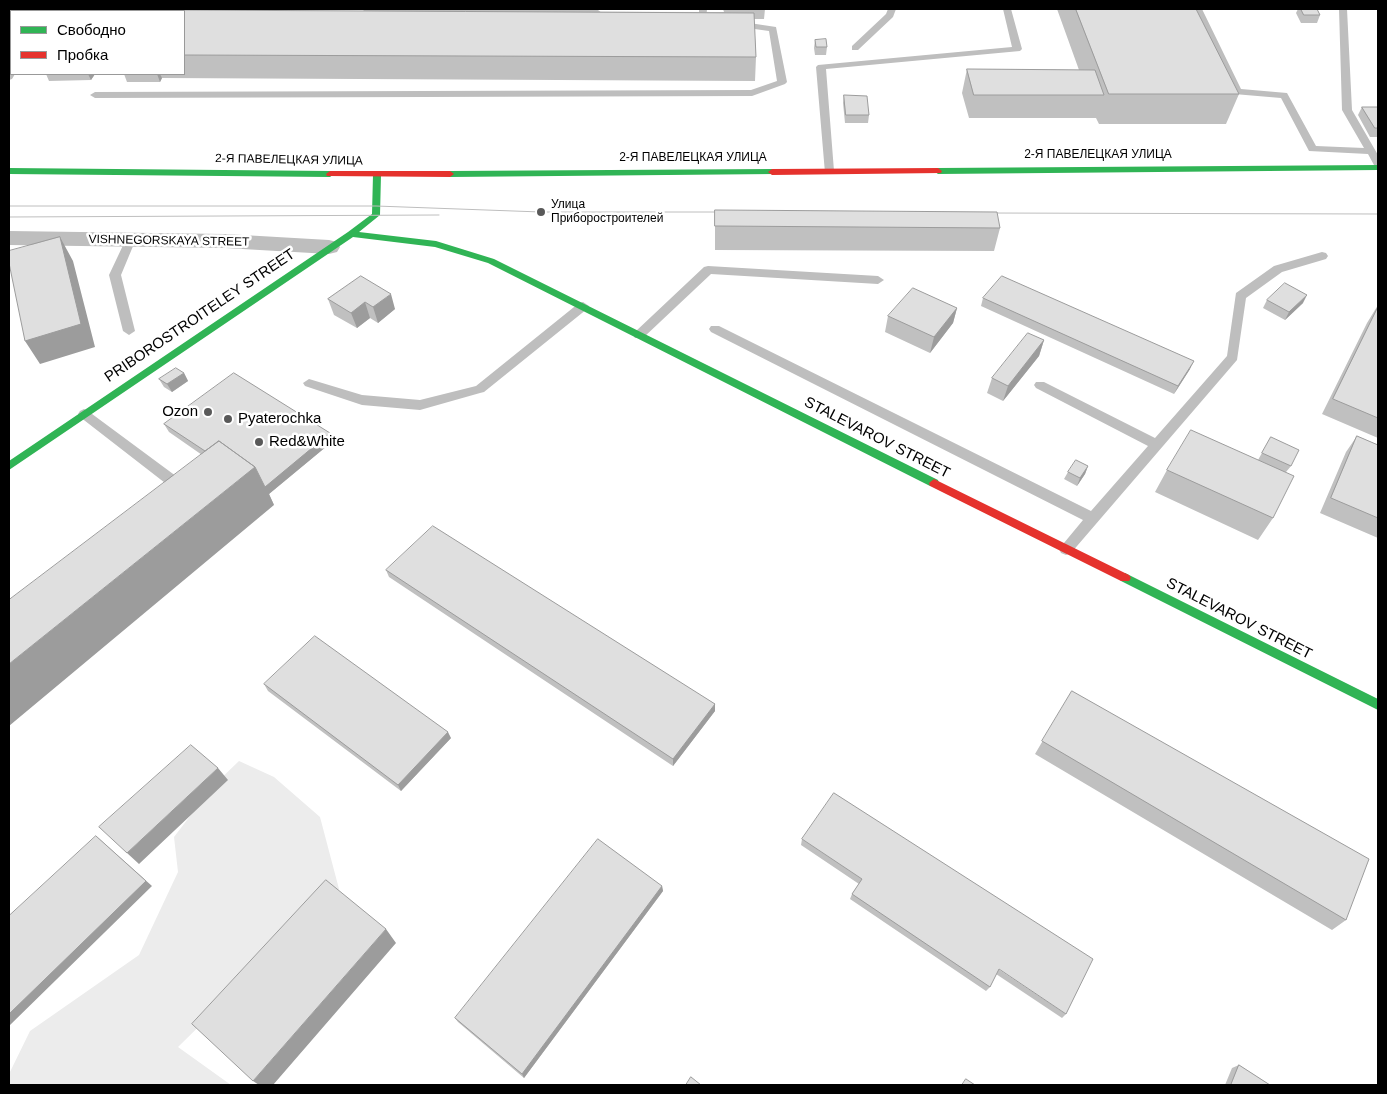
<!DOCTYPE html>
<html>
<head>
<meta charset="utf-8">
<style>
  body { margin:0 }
  #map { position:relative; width:1387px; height:1094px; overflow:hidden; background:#fff; font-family:Helvetica,sans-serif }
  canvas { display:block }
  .frame { position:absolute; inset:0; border:10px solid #000; pointer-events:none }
  .legend { position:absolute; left:10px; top:10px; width:175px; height:65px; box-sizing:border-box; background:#fff; border:1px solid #999; margin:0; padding:6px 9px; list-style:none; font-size:15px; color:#000 }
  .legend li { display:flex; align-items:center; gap:10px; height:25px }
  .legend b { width:25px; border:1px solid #999 }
</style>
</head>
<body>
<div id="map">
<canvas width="1387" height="1094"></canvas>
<div class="frame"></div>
<ul class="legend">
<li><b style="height:6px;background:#30b455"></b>Свободно</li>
<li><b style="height:6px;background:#e5322d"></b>Пробка</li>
</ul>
</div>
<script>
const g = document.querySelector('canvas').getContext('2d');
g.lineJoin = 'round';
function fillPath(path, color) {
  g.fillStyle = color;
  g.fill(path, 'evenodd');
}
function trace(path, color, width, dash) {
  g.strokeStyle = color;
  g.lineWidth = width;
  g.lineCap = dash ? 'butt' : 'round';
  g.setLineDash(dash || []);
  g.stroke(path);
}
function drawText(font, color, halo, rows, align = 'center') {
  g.font = font + ' Helvetica,sans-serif';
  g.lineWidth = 5;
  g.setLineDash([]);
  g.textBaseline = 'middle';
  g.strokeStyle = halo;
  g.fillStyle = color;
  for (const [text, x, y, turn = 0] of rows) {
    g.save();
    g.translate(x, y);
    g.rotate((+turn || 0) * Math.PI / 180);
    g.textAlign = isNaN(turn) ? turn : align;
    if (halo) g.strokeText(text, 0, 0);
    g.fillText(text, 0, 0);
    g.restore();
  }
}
fillPath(new Path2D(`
  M239 761 274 777 320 817 339 889 178 1047 231 1085H9V1074L30 1031 139 955 178 872 174 837 213 786Z`), '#ececec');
fillPath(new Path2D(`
  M50 9H59L58 11H49Z
  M365 9H566L598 10 602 13 598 16 557 14H367L363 11Z
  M699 9H707L706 21H689V17L699 16Z
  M888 9H896L893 17 858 50H852V46L886 14Z
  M1003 9H1011L1022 49 1020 51 826 69 834 171 829 174 825 173 816 67 818 65 1012 47Z
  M1194 9H1202L1241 89 1287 93 1316 146 1364 148 1342 110 1339 9H1347L1352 110 1378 155V166L1374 165 1368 154 1309 151 1281 98 1234 94Z
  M736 21 776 27 787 82 785 84 752 96 95 98 90 95 95 92 751 90 777 81 769 31 733 26 731 24Z
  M9 48H11V54H9Z
  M11 70V74H15L12 79 9 80V71Z
  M131 235 136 239 121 275 135 331 129 335 123 331 109 275 126 239Z
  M1322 252 1326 253 1328 256 1326 259 1282 272 1246 298 1237 360 1071 553 1066 555 1061 553 1059 549 1083 520 711 332 709 329 711 326H719L1091 511 1148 446 1036 388 1034 385 1036 382H1044L1155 438 1227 356 1236 293 1274 266Z
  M708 266 878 276 884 280 878 284 711 274 643 338H635L633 335 635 332 704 267Z
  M583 302 589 306 587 309 484 392 480 393 420 410 362 405 305 386 303 383 309 379 362 395 420 400 476 386 579 303Z
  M84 409 88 411 188 485 190 489 188 493 183 494 178 493 80 417 78 414 80 411Z`), '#bebebe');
fillPath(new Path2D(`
  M9 231 225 234 329 240 337 242 340 247 337 252 329 254 225 248 9 245Z`), '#bebebe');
fillPath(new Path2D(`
  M1378 165V170L938 174 934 171 938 168Z
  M9 168 330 171 334 174 330 177 9 174Z
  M772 169 775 170V174L450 177 446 174 450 171Z
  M377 172 381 175 380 215 359 232 436 241 494 259 938 480 939 483 938 486H930L488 263 435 247 353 237 9 470V461L348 232 372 214 373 175Z
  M1125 573 1378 699V710L1121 581 1119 578 1121 575Z`), '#30b455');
fillPath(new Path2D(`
  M938 168 942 171 941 173 772 175 768 172 772 169Z
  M330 171H450L454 174 450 177 327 176 326 174Z
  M934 479 1129 575 1131 578 1129 581H1121L930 486 929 483Z`), '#e5322d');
trace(new Path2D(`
  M9 206H376L541 212H728
  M983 213 1378 214
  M9 217 439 215`), '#bebebe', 1);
fillPath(new Path2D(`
  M723 9H765L764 19H754L756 57 755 81 162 78 160 82H127L124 74H184V11L724 12Z
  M1057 9H1196L1239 94 1226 124H1099L1096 118H969L962 93 967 69 1079 70Z
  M1298 9H1317L1320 15 1317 23H1301L1296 13Z
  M815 40 827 47 826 55H815L814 48Z
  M46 74H95L91 80 49 81Z
  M844 95 869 115 868 123H845L843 103Z
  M1362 107H1378V137H1370L1358 115Z
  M715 210 1000 228 994 251 715 250Z
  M361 276 395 309 378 323 370 318 357 328 334 315 328 299Z
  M983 298 1190 369 1174 394 981 306Z
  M1267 300 1303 303 1285 320 1263 308Z
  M1378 305V438L1322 414 1367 323Z
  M957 308 953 323 930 353 885 332 888 316Z
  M1044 340 1039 356 1003 401 987 393 992 378Z
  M184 373 188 381 172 392 164 387 159 379Z
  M164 424 330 433 333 441 269 494 274 505 169 432Z
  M1357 436 1378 445V538L1320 513 1346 452Z
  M1271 437 1291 466 1286 472 1273 518 1258 540 1155 492 1167 470 1258 460Z
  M1088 466 1085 474 1077 486 1064 479 1068 472Z
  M386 570 715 704V711L673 766 389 577Z
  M264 684 451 738 401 791 268 691Z
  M1072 691 1346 920 1332 930 1035 754Z
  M802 839 1066 1014 1062 1018 996 974 990 987 986 991 850 899 852 894 859 884 801 845Z
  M662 886 663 891 524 1078 458 1022 455 1018Z
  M1239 1065 1270 1085H1225L1232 1068Z`), '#c0c0c0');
fillPath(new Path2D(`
  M109 9H114L115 11H107Z
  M88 74H95L91 80Z
  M157 74H160L162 78 160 82Z
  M60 237 73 261 95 347 40 364 25 341Z
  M391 294 395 309 378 323 373 307Z
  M1307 295 1303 303 1285 320 1289 312Z
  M365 302 370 318 357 328 351 313Z
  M957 308 953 323 930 353 934 337Z
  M1044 340 1039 356 1003 401 1008 386Z
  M1194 361 1190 369 1174 394 1178 386Z
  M184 373 188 381 172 392 167 384Z
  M330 433 333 441 269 494 274 505 9 726V664L255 467Z
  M1088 466 1085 474 1077 486 1080 478Z
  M715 704V711L673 766V759Z
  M448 732 451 738 401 791 398 785Z
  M218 768 228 780 139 864 127 853Z
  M96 836 152 886 9 1026V1014Z
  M662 886 663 891 524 1078 522 1074Z
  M386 929 396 943 273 1085H259L253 1081Z`), '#9c9c9c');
const building = new Path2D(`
  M68 9H109L107 11H67Z
  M1076 9H1196L1239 94H1109Z
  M1301 9H1317L1320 15H1304Z
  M177 10 754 13 756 57 184 55V11H176Z
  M826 39 827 47H816L815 40Z
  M967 69 1095 70 1104 95H974Z
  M844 95 867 96 869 115H846Z
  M1362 107H1378V128H1375Z
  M715 210 997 212 1000 228 715 226Z
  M60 237 81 324 25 341 9 263V251Z
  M361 276 391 294 373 307 365 302 351 313 328 299Z
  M1002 276 1194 361 1178 386 983 298Z
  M1285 283 1307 295 1289 312 1267 300Z
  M913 288 957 308 934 337 888 316Z
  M1378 307V418L1333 399Z
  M1028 333 1044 340 1008 386 992 378Z
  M176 368 184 373 167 384 159 379Z
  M234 373 330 433 265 487 255 467 219 441 205 451 164 424Z
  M1191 430 1294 476 1273 518 1167 470Z
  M1357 436 1378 445V518L1331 498Z
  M1271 437 1299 450 1291 466 1262 453Z
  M219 441 255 467 9 664V600Z
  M1076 460 1088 466 1080 478 1068 472Z
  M433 526 715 704 673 759 386 570Z
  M315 636 448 732 398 785 264 684Z
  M1072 691 1369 859 1346 920 1042 741Z
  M191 745 218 768 127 853 99 827Z
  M834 793 1093 959 1066 1014 999 969 990 987 852 894 862 879 802 839Z
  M96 836 146 881 9 1014V916Z
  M598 839 662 886 522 1074 455 1018Z
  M326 880 386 929 253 1081 192 1024Z
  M1239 1065 1270 1085H1231Z
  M691 1077 701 1085H686Z
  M966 1079 975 1085H962Z`);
fillPath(building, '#dfdfdf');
trace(building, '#9c9c9c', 1);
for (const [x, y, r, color] of [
  [541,212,5,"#595959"],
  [208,412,5,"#595959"],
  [228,419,5,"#595959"],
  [259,442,5,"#595959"]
]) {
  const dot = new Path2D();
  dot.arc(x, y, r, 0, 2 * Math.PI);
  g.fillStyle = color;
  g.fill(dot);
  trace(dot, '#fff', 2);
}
drawText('12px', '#000', '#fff', [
  ["2-Я ПАВЕЛЕЦКАЯ УЛИЦА",1098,155],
  ["2-Я ПАВЕЛЕЦКАЯ УЛИЦА",693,158],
  ["2-Я ПАВЕЛЕЦКАЯ УЛИЦА",289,160,1],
  ["VISHNEGORSKAYA STREET",169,241,1]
]);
drawText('12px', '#000', '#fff', [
  ["Улица",551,205],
  ["Приборостроителей",551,219]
], 'left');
drawText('15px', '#000', '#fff', [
  ["PRIBOROSTROITELEY STREET",200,316,-34],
  ["STALEVAROV STREET",877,438,27],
  ["STALEVAROV STREET",1239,619,27]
]);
drawText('15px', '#000', '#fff', [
  ["Ozon",198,412,"right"],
  ["Pyaterochka",238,419],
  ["Red&White",269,442]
], 'left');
</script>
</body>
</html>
